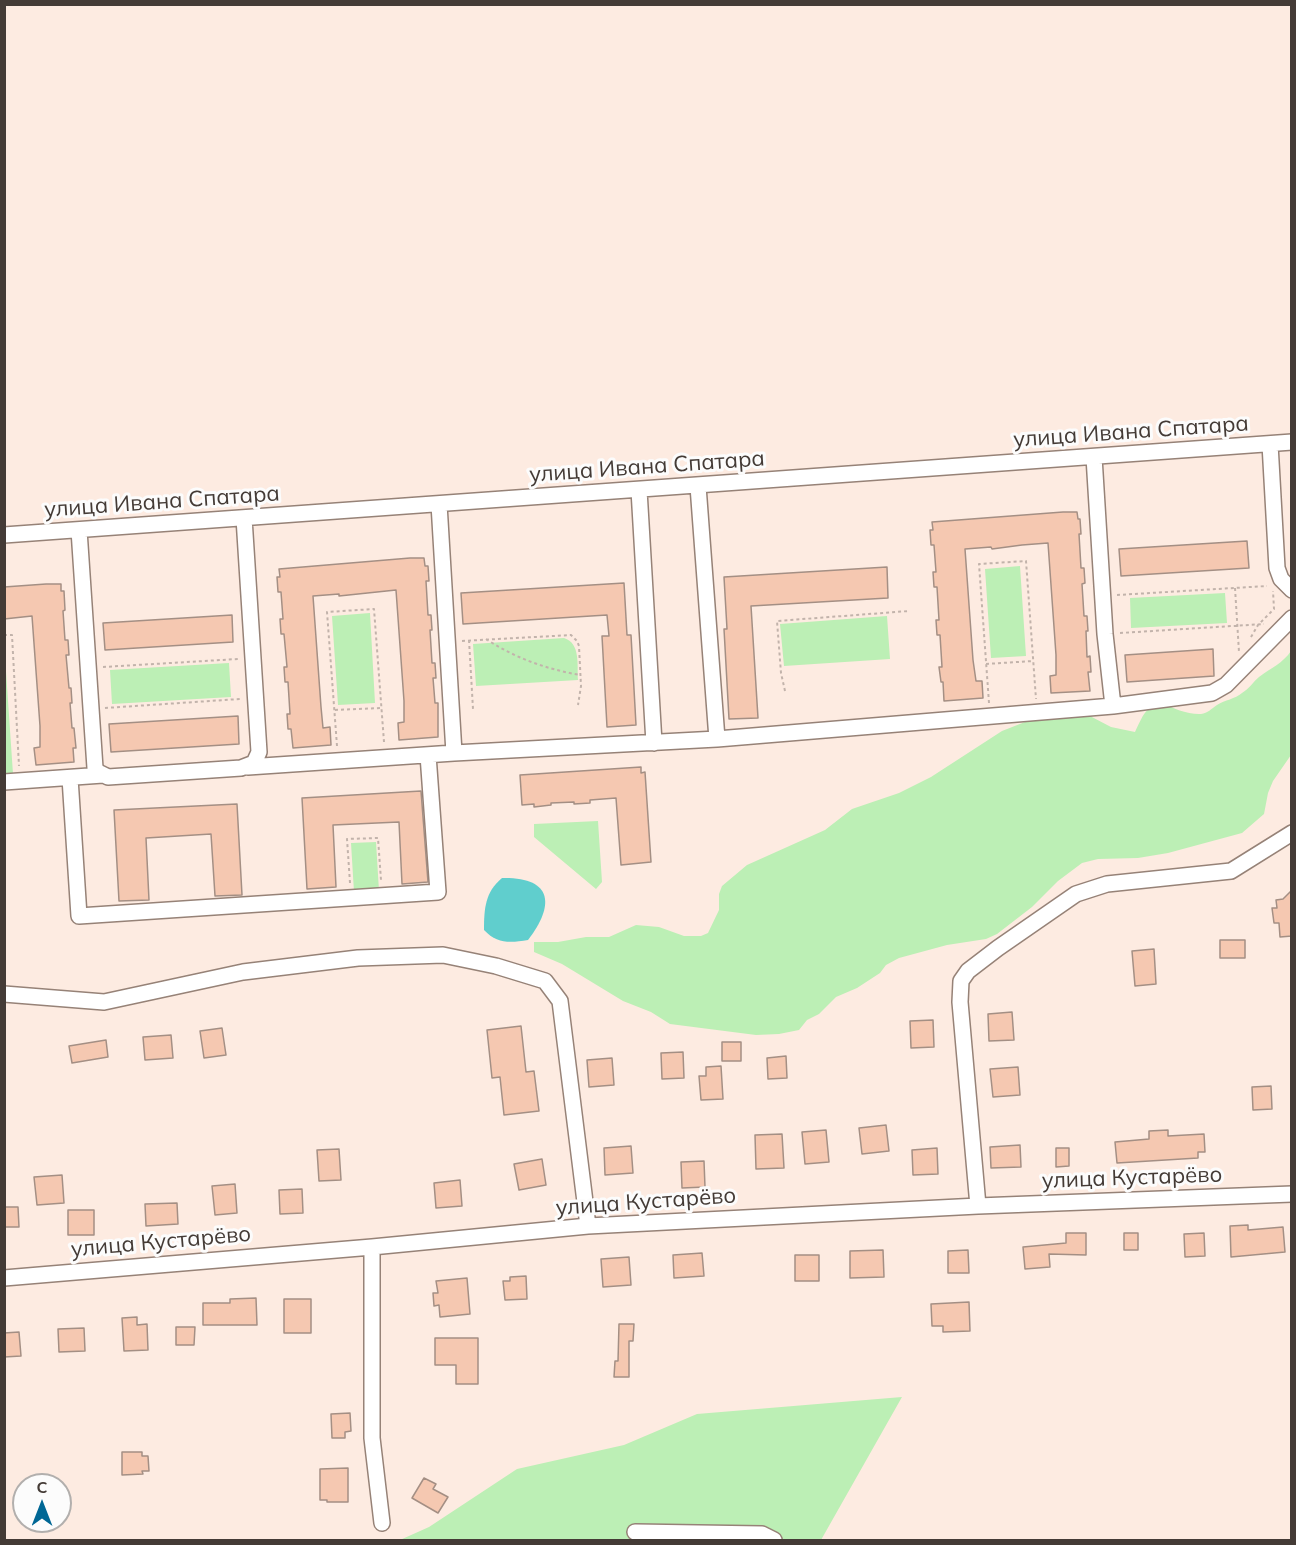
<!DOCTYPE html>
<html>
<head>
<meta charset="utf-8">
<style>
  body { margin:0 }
  #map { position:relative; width:1296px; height:1545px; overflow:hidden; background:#fdebe1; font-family:Mulish,sans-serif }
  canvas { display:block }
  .frame { position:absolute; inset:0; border:6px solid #443b36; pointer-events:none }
  .north { position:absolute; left:12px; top:1473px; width:60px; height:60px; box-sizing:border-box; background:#fcfcfc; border:2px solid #b2afad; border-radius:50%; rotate:0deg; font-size:16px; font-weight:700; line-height:24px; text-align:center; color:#443b36 }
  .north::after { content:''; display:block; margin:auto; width:21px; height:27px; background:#006795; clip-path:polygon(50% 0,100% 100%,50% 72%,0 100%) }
</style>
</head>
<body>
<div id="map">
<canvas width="1296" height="1545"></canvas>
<div class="frame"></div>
<div class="north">С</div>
</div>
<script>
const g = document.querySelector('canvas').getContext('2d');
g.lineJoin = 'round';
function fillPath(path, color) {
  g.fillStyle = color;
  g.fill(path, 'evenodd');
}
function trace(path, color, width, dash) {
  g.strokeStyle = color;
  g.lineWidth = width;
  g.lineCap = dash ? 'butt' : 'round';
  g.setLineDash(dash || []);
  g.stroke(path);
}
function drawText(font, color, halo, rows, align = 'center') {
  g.font = font + ' Mulish,sans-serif';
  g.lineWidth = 6;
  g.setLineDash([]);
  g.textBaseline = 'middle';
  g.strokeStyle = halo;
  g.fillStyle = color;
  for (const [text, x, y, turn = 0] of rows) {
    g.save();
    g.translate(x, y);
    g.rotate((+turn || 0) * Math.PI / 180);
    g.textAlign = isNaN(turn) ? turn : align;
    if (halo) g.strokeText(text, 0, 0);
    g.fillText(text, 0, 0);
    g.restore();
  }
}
fillPath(new Path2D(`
  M1020 566 1026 656 991 658 985 569Z
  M1225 593 1227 623 1131 628 1130 598Z
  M370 613 375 703 338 705 332 616Z
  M887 616 890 659 784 666 780 624Z
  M564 638C581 643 577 666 578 680L476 686 473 644Z
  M4 642 13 774 5 775Z
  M1291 651V755L1273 781 1268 793 1264 814 1242 833 1168 853 1138 858 1098 859 1082 863 1058 881 1032 907 997 934 986 939 947 945 899 958 886 965 880 973 857 988 836 997 819 1014 807 1020 799 1030 779 1034 756 1035 670 1024 651 1012 623 1001 562 964 534 952V942H558L586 937H609L636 925 659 927 684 936H701L708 933 719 910V894L722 886 747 865 825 830 852 809 899 793 931 777 1002 731 1030 720 1054 716 1088 715 1111 727 1135 732C1143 716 1144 708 1162 702 1170 708 1190 715 1201 714 1208 713 1211 709 1217 705 1225 700 1235 699 1242 693 1249 689 1253 682 1259 677 1271 668 1283 663 1291 651Z
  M229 663 231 697 112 704 110 670Z
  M598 821 602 882 596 889 534 837V824Z
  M376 842 379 891 354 892 351 843Z
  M902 1397 821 1540H400L429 1527 517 1469 624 1445 697 1414Z`), '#bcefb5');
fillPath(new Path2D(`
  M502 878C553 877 555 905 528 940 510 943 497 944 484 930 484 909 485 892 502 878Z`), '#60cecd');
const building = new Path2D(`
  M1063 512H1077L1078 519H1080L1081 534H1079L1081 568H1084L1085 583 1082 584 1084 616H1087L1088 631H1086L1087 657 1090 656 1091 672H1088L1090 691 1051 693 1050 676 1056 675V655L1048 543 1022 545 992 549 991 547 965 549 973 660 976 681H982L983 698 944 701 943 682H941L939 667H942L940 635H937L936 620H939L937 587H934L933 572H936L934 545H931L930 530H933L932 522Z
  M1247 541 1249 568 1121 576 1119 549Z
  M410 558H424L425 566H428L429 581H426L428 615H431L432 630H430L432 663H435L436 678H433L435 703H438V737L399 740 398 723 404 722V701L396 590 339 596V594L313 596 321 707 323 728 330 727 331 745 293 748 291 729H288L287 714H290L288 682H285L284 667H287L284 634H281L280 619H283L281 592H278L277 577H280L279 569Z
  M887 567 888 598 751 606 758 718 729 719 724 629H727L724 577Z
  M624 583 627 635H631L636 725 607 727 602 636H609L607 615 463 624 461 593Z
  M46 584H61V591H64L65 610 63 611 65 640H68L69 655H66L69 688H71L72 703H70L72 728H74L76 748H73L74 762 36 765 34 748 40 747V726L32 616 4 619V587Z
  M232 615 233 642 105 650 103 623Z
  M1213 649 1214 676 1127 682 1125 655Z
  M238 716 239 744 111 752 109 724Z
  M641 767V773L645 772 651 862 621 865 616 798 590 800V803L574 804V802L551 803V805L534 807V804L522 805 520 775Z
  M421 791 428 882 402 884 399 822 333 825 336 887 307 889 302 798Z
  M237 804 242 895 215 896 211 834 146 838 149 900 119 901 114 810Z
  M1292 890V936L1280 937 1279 923H1274L1272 908H1277L1276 900 1283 899Z
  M1220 940H1245V958H1220Z
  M1154 949 1156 984 1135 986 1132 951Z
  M1012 1012 1014 1040 989 1041 988 1014Z
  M933 1020 934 1047 911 1048 910 1021Z
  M521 1026 526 1072 534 1071 539 1111 504 1115 500 1077 492 1078 487 1030Z
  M222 1028 226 1055 204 1058 200 1031Z
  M171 1035 173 1058 145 1060 143 1037Z
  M106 1040 108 1057 72 1063 69 1046Z
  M722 1042H741V1061H722Z
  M683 1052 684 1078 662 1079 661 1053Z
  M786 1056 787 1078 768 1079 767 1058Z
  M612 1058 614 1085 589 1087 587 1060Z
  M721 1066 723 1099 701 1100 699 1076H706V1067Z
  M1018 1067 1020 1095 993 1097 990 1069Z
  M1271 1086 1272 1109 1253 1110 1252 1087Z
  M886 1125 889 1151 862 1154 859 1128Z
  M826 1130 829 1162 805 1164 802 1132Z
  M1168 1130V1136L1204 1134 1205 1152H1198V1158L1117 1163 1115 1142 1149 1139V1131Z
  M782 1134 784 1168 756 1169 755 1135Z
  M1020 1145 1021 1167 991 1168 990 1147Z
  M631 1146 633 1173 605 1175 604 1148Z
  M937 1148 938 1174 913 1175 912 1150Z
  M1056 1148H1069V1166L1056 1167Z
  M339 1149 341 1180 319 1181 317 1150Z
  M542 1159 546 1185 519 1190 514 1164Z
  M704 1161 705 1187 682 1188 681 1162Z
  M62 1175 64 1203 37 1205 34 1177Z
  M460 1180 462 1206 436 1208 434 1183Z
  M235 1184 237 1213 215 1215 212 1186Z
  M302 1189 303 1213 280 1214 279 1190Z
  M177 1203 178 1224 146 1226 145 1204Z
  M4 1207H18L19 1227H4Z
  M68 1210H94V1235H68Z
  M1248 1225V1230L1283 1227 1285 1252 1231 1257 1230 1226Z
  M1066 1233H1086V1255L1049 1254 1050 1267 1025 1269 1023 1247 1066 1243Z
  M1124 1233H1138V1250H1124Z
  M1204 1233 1205 1256 1185 1257 1184 1234Z
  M883 1250 884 1277 850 1278V1251Z
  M968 1250 969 1273H948V1251Z
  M702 1253 704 1276 674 1278 673 1255Z
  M795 1255H819V1281H795Z
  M629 1257 631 1285 603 1287 601 1259Z
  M526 1276 527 1299 505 1300 503 1281H510V1277Z
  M467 1278 470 1314 440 1317 439 1305 434 1306 433 1293H438L436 1281Z
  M256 1298 257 1325H203V1303H230V1299Z
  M284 1299H311V1333H284Z
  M969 1302 970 1331 943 1332V1326H932L931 1304Z
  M137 1317V1325L147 1324 148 1350 124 1351 122 1318Z
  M619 1324H634L633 1341H629V1377H614L615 1361H618Z
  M176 1327H195L194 1345H176Z
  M84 1328 85 1351 59 1352 58 1329Z
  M19 1332 21 1356 4 1357V1333Z
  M435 1338H478V1384H456V1365H435Z
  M350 1413 351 1431 345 1432V1438H332L331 1414Z
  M122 1452H142V1456H148L149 1471H142L143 1474 122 1475Z
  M348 1468V1502H327V1500H320V1469Z
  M424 1478 436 1484 433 1489 448 1497 438 1513 412 1498Z`);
fillPath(building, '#f5c8b1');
trace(building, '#a48f84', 1.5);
const minor = new Path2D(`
  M1270 444 1277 568 1281 579 1292 590
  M1094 457 1105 634 1113 706
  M698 486 717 739
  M639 490 654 743
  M439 504 454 753 717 739 1113 706 1212 693 1226 685 1292 618
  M79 530 95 768 98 772 108 777 241 768 254 763 259 752 244 518
  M4 535 1292 442
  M248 767 454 753
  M70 778 79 916 438 892 428 755
  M4 782 103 775
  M4 994 104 1002 243 972 358 958 443 955 496 966 545 981 560 1001 588 1226
  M978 1206 960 1002 961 981 968 971 998 948 1076 894 1107 884 1231 871 1292 833
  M372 1247V1438L382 1523
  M4 1278 372 1247 588 1226 978 1206 1292 1194
  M635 1532 762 1534 774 1540`);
trace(minor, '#968277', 18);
trace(new Path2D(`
  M1235 588 1239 652
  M1117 595 1267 586
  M1120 633 1264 624
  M4 635H12L19 766
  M1251 637 1258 625 1274 609 1273 591
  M486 639C515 658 546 669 580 675
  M469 640 473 709
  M462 641 571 635 577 641 579 646 581 686 578 705
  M986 664 1033 661
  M103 667 238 659
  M785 691 781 673 777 621 909 611
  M989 703 979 564 1026 561 1036 699
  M105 708 240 699
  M335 710 381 708
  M337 746 327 612 374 609 384 742
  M350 883 347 839 378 838 381 880`), '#c2b3ab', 2, [3, 3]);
trace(minor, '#fff', 15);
drawText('22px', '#443b36', '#fcfcfc', [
  ["улица Ивана Спатара",1131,432,-4],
  ["улица Ивана Спатара",647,467,-4],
  ["улица Ивана Спатара",162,502,-4],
  ["улица Кустарёво",1132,1178,-2],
  ["улица Кустарёво",646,1202,-4],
  ["улица Кустарёво",161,1242,-5]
]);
</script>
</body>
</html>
